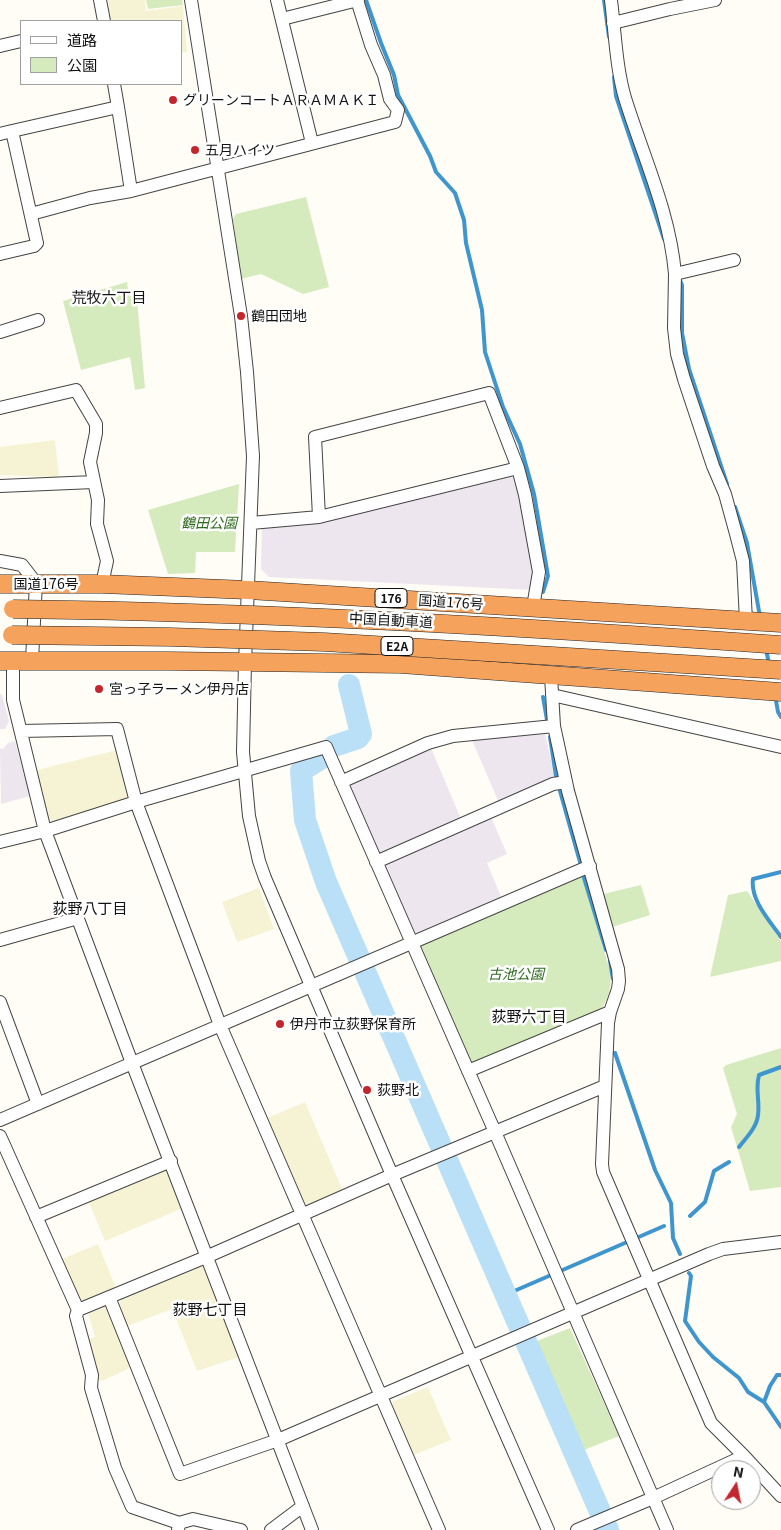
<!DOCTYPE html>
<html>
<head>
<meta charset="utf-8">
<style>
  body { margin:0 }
  #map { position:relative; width:781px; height:1530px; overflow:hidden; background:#fffdf5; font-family:Georgia,"Noto Sans JP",serif }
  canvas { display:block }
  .legend { position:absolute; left:20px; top:20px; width:162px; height:65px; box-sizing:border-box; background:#fff; border:1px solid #a0a0a0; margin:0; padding:6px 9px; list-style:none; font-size:15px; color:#111 }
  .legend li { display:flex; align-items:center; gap:10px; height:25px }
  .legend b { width:25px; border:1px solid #a0a0a0 }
  .north { position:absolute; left:711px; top:1460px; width:50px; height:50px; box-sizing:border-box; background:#fff; border:1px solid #a0a0a0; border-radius:50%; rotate:11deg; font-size:14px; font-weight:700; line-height:20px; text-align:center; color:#111 }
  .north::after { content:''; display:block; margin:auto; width:18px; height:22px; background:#c4262e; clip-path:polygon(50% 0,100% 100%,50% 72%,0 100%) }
</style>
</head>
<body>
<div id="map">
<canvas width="781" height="1530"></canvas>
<ul class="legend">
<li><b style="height:6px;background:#fff"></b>道路</li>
<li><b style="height:14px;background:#d5ebbd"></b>公園</li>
</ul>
<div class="north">N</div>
</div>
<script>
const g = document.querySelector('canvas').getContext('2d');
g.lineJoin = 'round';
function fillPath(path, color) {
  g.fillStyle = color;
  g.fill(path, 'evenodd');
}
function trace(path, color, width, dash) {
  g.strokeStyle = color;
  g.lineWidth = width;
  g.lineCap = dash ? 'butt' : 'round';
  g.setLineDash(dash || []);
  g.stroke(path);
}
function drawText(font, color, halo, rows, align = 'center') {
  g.font = font + ' Georgia,"Noto Sans JP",serif';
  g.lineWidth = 5;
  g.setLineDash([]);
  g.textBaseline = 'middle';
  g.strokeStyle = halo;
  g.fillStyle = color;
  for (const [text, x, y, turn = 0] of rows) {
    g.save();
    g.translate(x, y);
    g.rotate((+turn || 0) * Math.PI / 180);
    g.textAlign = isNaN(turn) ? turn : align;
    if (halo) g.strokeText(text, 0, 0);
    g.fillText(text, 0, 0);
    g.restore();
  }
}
fillPath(new Path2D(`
  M510 477 517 479 535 575 532 590 269 577 261 569 262 528 328 521Z
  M0 694 2 695 9 721 5 729H0Z
  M545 734 555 778 499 803 472 740Z
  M15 741 30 796 1 804 0 749 4 748 8 743Z
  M431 748 461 819 384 853 377 852 350 789 353 782Z
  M491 817 507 854 487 863 502 899 419 935 413 933 385 869 388 862Z`), '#eee6ef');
fillPath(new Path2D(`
  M108 0H145L146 11 183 6 187 52 181 53V21H111Z
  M55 440 59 477 0 475V447Z
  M117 750 128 797 126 800 53 821 49 819 37 770Z
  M259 888 274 929 237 942 222 902Z
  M305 1102 343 1191 309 1205 304 1203 267 1118Z
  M166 1168 183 1208 105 1241 87 1198Z
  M98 1244 116 1288 83 1301 78 1299 62 1259Z
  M199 1263 205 1266 239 1357 197 1371 172 1309 127 1326 120 1304 121 1297Z
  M104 1306 110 1310 132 1367 102 1381 96 1379 86 1340 95 1337 88 1312Z
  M428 1387 451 1440 411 1456 391 1408 394 1401Z`), '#f6f3d4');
fillPath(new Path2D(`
  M146 0H182L183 5 148 9Z
  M306 197 329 287 303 294 261 274 241 279 233 219 236 214Z
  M127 282C128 290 128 298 137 300L145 388 135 390 130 357 81 370 63 301Z
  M239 484 235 552H196L195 573 168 574 148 510Z
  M578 875 583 878 610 971C612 988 609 997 600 1011L471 1066 419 945Z
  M641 885 650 915 612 927 603 894Z
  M747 891 781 941V961L710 977 728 895Z
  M781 1048V1187L750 1191 731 1127 737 1114 723 1068 726 1065Z
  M570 1328 619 1436 584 1450 537 1341Z`), '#d5ebbd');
trace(new Path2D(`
  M366 0 381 43 394 75 398 95 430 156 436 172 455 193 464 220 466 243 482 310 485 352 503 407 520 444 534 494 548 576 543 592
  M604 0 609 37
  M614 77 616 96 664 239
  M679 278 682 285V333L689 369 727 484
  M735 507 747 543 760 617
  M766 649 769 664
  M775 695 778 712 781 717
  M543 697 547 720
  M550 737 556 776
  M560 791 580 862
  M781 872 753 879C750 900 770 921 781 937
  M584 878 606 950
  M610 961 613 979
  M615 1053 655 1170 671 1203 673 1238 680 1254
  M739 1147C746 1138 757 1127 758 1115 760 1101 755 1089 759 1075L781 1067
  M690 1216 705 1202 714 1171 729 1162
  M689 1273 691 1276 685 1321 699 1342 713 1357 739 1378 748 1392 764 1402
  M505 1295 664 1226
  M781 1375H777L770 1386 764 1402 781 1427`), '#3f96cf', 4);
trace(new Path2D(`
  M334 746 358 738 361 734 349 685
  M322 758 301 771 305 820 326 882 608 1530`), '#b9e0f7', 22);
const minor = new Path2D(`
  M100 0 104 21
  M191 0 241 316 247 372 253 456 245 663 243 752 249 816 259 861 265 878 392 1175 548 1530
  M277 0 312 143
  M611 0C615 32 616 67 625 98 643 156 670 213 675 274L734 260
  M282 19 358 0
  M613 23 670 9 715 0
  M0 46 21 41
  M114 84 118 107
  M12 131 118 107 131 191
  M0 134 12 131 37 243 34 246 0 254
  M31 214 90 198 131 191 395 122 398 110 390 99 384 75 371 45 357 0
  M675 274 674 328 677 354 684 379 713 466 725 494 736 534 743 561 746 621
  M0 332 38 320
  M0 408 76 390 96 424V433L90 462 98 500 97 524 107 561 102 584
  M0 486 94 482
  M319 517 518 468
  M251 523 319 517 315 437 489 393 518 468 525 495 539 572 533 607
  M0 561 22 565 36 583 32 660
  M13 661V700L45 831 132 1063 312 1530
  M551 676 554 726 568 791 618 969 619 981 618 989 610 1012 608 1023 602 1164 603 1172 711 1423 744 1456 781 1496
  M552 695 781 747
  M21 731 117 729 136 802 220 1025 439 1530
  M341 782 428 743 453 736 554 726
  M0 842 45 831 136 802 326 747 495 1132 667 1530
  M376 862 553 784 566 782
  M0 940 78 918
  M0 1002 38 1104
  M468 1071 610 1012
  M0 1120 590 866
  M0 1136 78 1310 206 1257 392 1175 605 1086
  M36 1217 171 1161
  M109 1297 180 1474 278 1440 709 1254 723 1249 781 1242
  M78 1310 76 1316 92 1375 91 1388 115 1468 132 1507 179 1523
  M178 1530 179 1523 193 1519 241 1530
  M271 1530 303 1506
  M577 1530 653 1498 744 1456`);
const highway = new Path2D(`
  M0 584H102L248 590 781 623
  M0 661H168L401 664 781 692`);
trace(minor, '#444', 14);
trace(highway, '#222', 19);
trace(minor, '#fff', 12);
trace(highway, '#f5a25d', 18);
const highwayBridge = new Path2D(`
  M13 609C269 612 525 627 781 645
  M12 635 171 637 324 642 781 670`);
trace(highwayBridge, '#222', 19, []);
trace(highwayBridge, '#f5a25d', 18);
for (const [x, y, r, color] of [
  [173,100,5,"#c4262e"],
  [195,150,5,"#c4262e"],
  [241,316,5,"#c4262e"],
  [99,689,5,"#c4262e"],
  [280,1024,5,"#c4262e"],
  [367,1090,5,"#c4262e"]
]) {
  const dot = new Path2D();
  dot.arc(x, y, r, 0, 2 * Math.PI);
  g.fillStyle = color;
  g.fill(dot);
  trace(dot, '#fff', 2);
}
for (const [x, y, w] of [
  [391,598,32],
  [397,646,32]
]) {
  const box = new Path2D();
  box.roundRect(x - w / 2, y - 9.5, w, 19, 4);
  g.fillStyle = '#fff';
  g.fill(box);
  trace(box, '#111', 1);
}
drawText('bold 12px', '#111', null, [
  ["176",391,598],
  ["E2A",397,646]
]);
drawText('14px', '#111', '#fff', [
  ["グリーンコートＡＲＡＭＡＫＩ",183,100],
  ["五月ハイツ",205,150],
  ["鶴田団地",251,316],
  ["宮っ子ラーメン伊丹店",109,689],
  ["伊丹市立荻野保育所",290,1024],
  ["荻野北",377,1090]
], 'left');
drawText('italic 14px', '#2f6b1f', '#fff', [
  ["鶴田公園",209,523],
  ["古池公園",516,974]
]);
drawText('14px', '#111', '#fff', [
  ["国道176号",46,584],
  ["国道176号",451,602,4],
  ["中国自動車道",391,620,3]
]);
drawText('15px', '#111', '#fff', [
  ["荒牧六丁目",109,297],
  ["荻野八丁目",90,908],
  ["荻野六丁目",529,1016],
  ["荻野七丁目",210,1309]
]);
</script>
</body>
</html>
